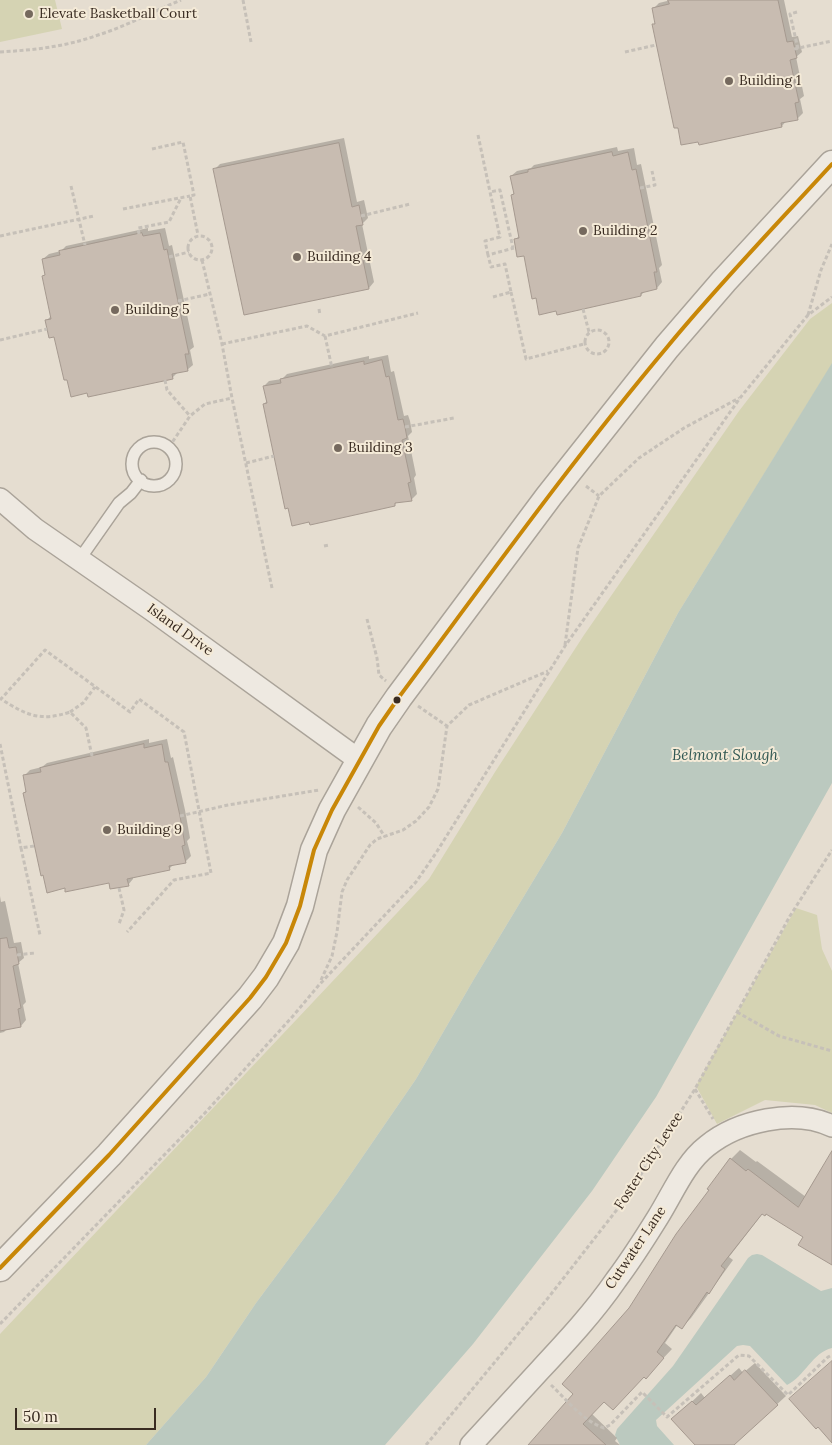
<!DOCTYPE html>
<html>
<head>
<meta charset="utf-8">
<style>
  body { margin:0 }
  #map { position:relative; width:832px; height:1445px; overflow:hidden; background:#e5ddd0; font-family:Lora,serif }
  canvas { display:block }
  .scale { position:absolute; left:15px; top:1408px; width:141px; height:22px; box-sizing:border-box; border:2px solid #392b21; border-top:0; padding-left:6px; font-size:15px; line-height:18px; white-space:nowrap; color:#392b21; -webkit-text-stroke:4px #f4ead7; paint-order:stroke }
</style>
</head>
<body>
<div id="map">
<canvas width="832" height="1445"></canvas>
<div class="scale">50 m</div>
</div>
<script>
const g = document.querySelector('canvas').getContext('2d');
g.lineJoin = 'round';
function fillPath(path, color) {
  g.fillStyle = color;
  g.fill(path, 'evenodd');
}
function trace(path, color, width, dash) {
  g.strokeStyle = color;
  g.lineWidth = width;
  g.lineCap = dash ? 'butt' : 'round';
  g.setLineDash(dash || []);
  g.stroke(path);
}
function drawText(font, color, halo, rows, align = 'center') {
  g.font = font + ' Lora,serif';
  g.lineWidth = 4;
  g.setLineDash([]);
  g.textBaseline = 'middle';
  g.strokeStyle = halo;
  g.fillStyle = color;
  for (const [text, x, y, turn = 0] of rows) {
    g.save();
    g.translate(x, y);
    g.rotate((+turn || 0) * Math.PI / 180);
    g.textAlign = isNaN(turn) ? turn : align;
    if (halo) g.strokeText(text, 0, 0);
    g.fillText(text, 0, 0);
    g.restore();
  }
}
fillPath(new Path2D(`
  M0 0H55L62 29 0 42Z
  M832 303V364L678 613 562 833 474 979 416 1079 337 1194 256 1303 206 1377 146 1445H0V1334L429 879 495 772 584 635 739 411 810 319Z
  M796 908 817 915 822 949 832 971V1113L815 1105 765 1100 717 1124 696 1086Z`), '#d5d3b3');
fillPath(new Path2D(`
  M832 363V783L656 1097 592 1191 473 1344 385 1445H146L206 1377 256 1303 337 1194 416 1079 474 979 562 833 678 613Z
  M757 1254 762 1255 821 1291 832 1288V1348C813 1352 804 1377 787 1385L750 1346 743 1345 737 1346 656 1420 657 1426 674 1445H620L615 1435 617 1429 673 1366 748 1258 752 1255Z`), '#bbc9bf');
fillPath(new Path2D(`
  M671 0H784L792 37 798 36 802 52 796 57 804 96 800 99 803 113 798 118 787 120 782 126 700 144 653 25 656 22 653 9 659 3Z
  M344 138 357 202 364 200 368 218 362 224 374 282 369 288 245 313 214 170 220 164Z
  M617 147 618 151 634 148 637 165 641 164 662 265 659 268 662 282 657 288 646 290 641 295 525 255 515 240 520 235 512 195 515 192 511 176 517 171 531 168 534 165Z
  M148 228V231L165 228 169 246 172 245 194 347 190 350 193 365 187 370 178 372 172 378 55 335 46 321 52 315 44 276 46 273 43 259 49 254 61 251 66 246Z
  M388 355 391 372 394 371 404 416 408 415 410 421 412 432 408 436 416 475 414 478 417 494 412 499 398 501 394 505 310 521 289 507 264 404 267 401 264 386 269 381 282 379 287 374 369 356V359Z
  M149 739V743L167 739 171 758 173 757 185 810 190 838 187 841 191 856 185 862 174 864 170 868 133 876V879L128 885 110 881 24 793 27 790 25 775 30 770 42 767 47 763Z
  M0 896 1 902 5 901 14 943 21 942 24 958 18 963 26 1002 23 1005 26 1020 21 1026 8 1028 4 1032 0 1033Z
  M740 1150 756 1162 757 1161 806 1197 832 1158V1264L805 1237 767 1213H763L729 1257 733 1260 691 1318 682 1327 678 1324 665 1343 672 1349 654 1368 604 1400 592 1414 617 1438 615 1441 620 1445H529L575 1394 630 1308 731 1159Z
  M755 1363 786 1396 733 1445H697L682 1411 701 1393 705 1398 739 1368 743 1373Z`), '#0003');
const building = new Path2D(`
  M668 0H778L787 42 793 41 797 58 790 60 799 102 795 103 798 120 781 123 782 127 699 145 698 142 681 145 678 128H674L652 24H655L652 8 669 4Z
  M339 143 352 207 359 205 363 225 356 226 369 289 244 315 213 169Z
  M612 152 613 156 628 152 632 170 636 169 657 272H654L657 289 641 293V296L557 315 556 311 539 315 536 298 532 299 524 256 517 257 514 239 519 238 511 195 514 194 510 176 528 172V170Z
  M142 233 143 236 160 233 164 250 167 249 189 354H185L188 371 172 374 173 379 88 397 87 393 71 397 67 380H64L54 337 49 338 45 320 51 319 42 276 45 275 42 259 60 255 59 251Z
  M382 360 386 377 389 376 398 420 403 419 405 427 407 438 402 440 411 482 408 483 412 501 395 503V506L310 525 309 522 292 526 288 508 285 509 263 404 267 403 263 386 281 383 280 379 364 361V364Z
  M144 744V748L162 744 165 762H168L180 816 185 845 182 846 186 863 169 866 170 870 127 879 129 886 110 889 109 883 65 892V888L47 893 43 875 41 876 23 793 26 792 23 775 41 772 40 768Z
  M7 938 9 948 16 947 19 964 13 966 21 1008 18 1009 21 1027 0 1031V939Z
  M832 1151V1265L798 1245 803 1237 766 1214 765 1216 762 1214 721 1266 725 1269 709 1294 707 1292 682 1329 676 1325 657 1352 664 1358 646 1379 644 1377 613 1410 604 1402 583 1424 606 1445H528L573 1394 562 1384 629 1308 676 1234 709 1190 707 1189 730 1158 746 1171 748 1169 798 1207Z
  M832 1361V1443L818 1427 816 1429 789 1399Z
  M745 1370 778 1405 734 1445H695L671 1419 692 1401 696 1405 730 1375 734 1380Z`);
fillPath(building, '#c8bcb1');
trace(building, '#a5998f', 1);
const service = new Path2D(`
  M132 464a22 22 0 1 1 44 0a22 22 0 1 1-44 0Z
  M79 560 119 503 131 493 141 480`);
const minor = new Path2D(`
  M0 499 35 529 152 610 359 760
  M471 1445C494 1420 517 1395 540 1370 567 1341 594 1312 616 1280 631 1260 645 1238 658 1217 673 1193 685 1163 707 1146 738 1121 794 1108 832 1126`);
const tertiary = new Path2D(`
  M0 1268 109 1155 250 998 266 977 286 943 300 906 314 850 332 810 379 726 399 697 549 496 667 347 724 281 832 164`);
trace(service, '#aaa399', 14);
trace(minor, '#aaa399', 24);
trace(tertiary, '#aaa399', 29);
trace(new Path2D(`
  M243 0 251 42
  M797 12 790 14 798 49
  M794 49 832 41
  M0 52C33 50 64 47 95 36 125 27 152 12 181 0
  M625 52 656 45
  M478 135 490 192
  M152 149 183 142 194 195 190 196 198 235
  M71 186 85 245
  M640 188 655 185 652 171
  M123 209 190 196
  M361 216 410 204
  M139 234 138 228 169 222 181 198
  M188 248a12 12 0 1 1 24 0a12 12 0 1 1-24 0Z
  M0 236 94 216
  M488 255 485 241 500 237 490 192 500 190 513 248
  M169 257 189 252
  M202 260 222 344 232 398 272 588
  M511 292 526 359 584 344
  M493 297 511 292 505 264 491 267 488 255 514 248
  M178 301 210 294
  M319 309 320 315
  M583 309 589 332
  M808 315 821 270 832 244
  M585 342a12 12 0 1 1 24 0a12 12 0 1 1-24 0Z
  M325 336 332 368
  M0 340 47 329
  M222 344 307 326 325 336 418 313
  M165 380 167 390 190 416
  M405 427 454 418
  M169 447 190 416 205 404 232 398
  M246 463 274 456
  M586 486 599 496
  M324 546 329 545
  M367 619 377 658 379 675 386 681
  M565 645 578 548 599 496 639 458 684 428 739 398
  M418 706 447 726
  M70 712 83 703 95 687
  M0 744 21 848
  M92 756 86 728 70 712C40 722 26 715 1 699L45 650 130 712 139 699 184 732 211 873 174 880 127 932
  M358 807 376 823 385 837
  M180 816 228 805 319 790
  M34 846 21 848 40 935
  M119 888 124 910 119 924
  M17 955 35 953
  M321 980 332 956 337 932 342 892 347 880 370 845 377 839 403 830 416 821 429 807 438 789 447 726 469 705 548 671
  M737 1012 779 1036 832 1051
  M695 1089 713 1119
  M0 1324 204 1114 293 1016 319 985 416 882 436 853 565 646 740 398 808 315 832 297
  M551 1385C567 1400 583 1421 604 1428L610 1425 642 1392 667 1417 739 1355 749 1356 788 1395 828 1357 832 1355
  M426 1445 548 1298 626 1198 695 1089 790 916 832 850`), '#c6c0b8', 3, [4, 2.5]);
trace(service, '#eee9e1', 11);
trace(minor, '#eee9e1', 21);
trace(tertiary, '#eee9e1', 26);
trace(new Path2D(`
  M0 1268 109 1155 250 998 266 977 286 943 300 906 314 850 332 810 379 726 399 697C487 579 573 459 668 346 720 283 777 224 832 164`), '#c88708', 4);
for (const [x, y, r, color] of [
  [29,14,5,"#75695e"],
  [729,81,5,"#75695e"],
  [583,231,5,"#75695e"],
  [297,257,5,"#75695e"],
  [115,310,5,"#75695e"],
  [338,448,5,"#75695e"],
  [397,700,4.5,"#392b21"],
  [107,830,5,"#75695e"]
]) {
  const dot = new Path2D();
  dot.arc(x, y, r, 0, 2 * Math.PI);
  g.fillStyle = color;
  g.fill(dot);
  trace(dot, '#f4ead7', 2);
}
drawText('14px', '#392b21', '#f4ead7', [
  ["Elevate Basketball Court",39,14],
  ["Building 1",739,81],
  ["Building 2",593,231],
  ["Building 4",307,257],
  ["Building 5",125,310],
  ["Building 3",348,448],
  ["Building 9",117,830]
], 'left');
drawText('14px', '#392b21', '#f4ead7', [
  ["Island Drive",180,630,36],
  ["Foster City Levee",649,1161,-57],
  ["Cutwater Lane",636,1248,-56]
]);
drawText('italic 15px', '#315853', '#f4ead7', [
  ["Belmont Slough",725,756]
]);
</script>
</body>
</html>
